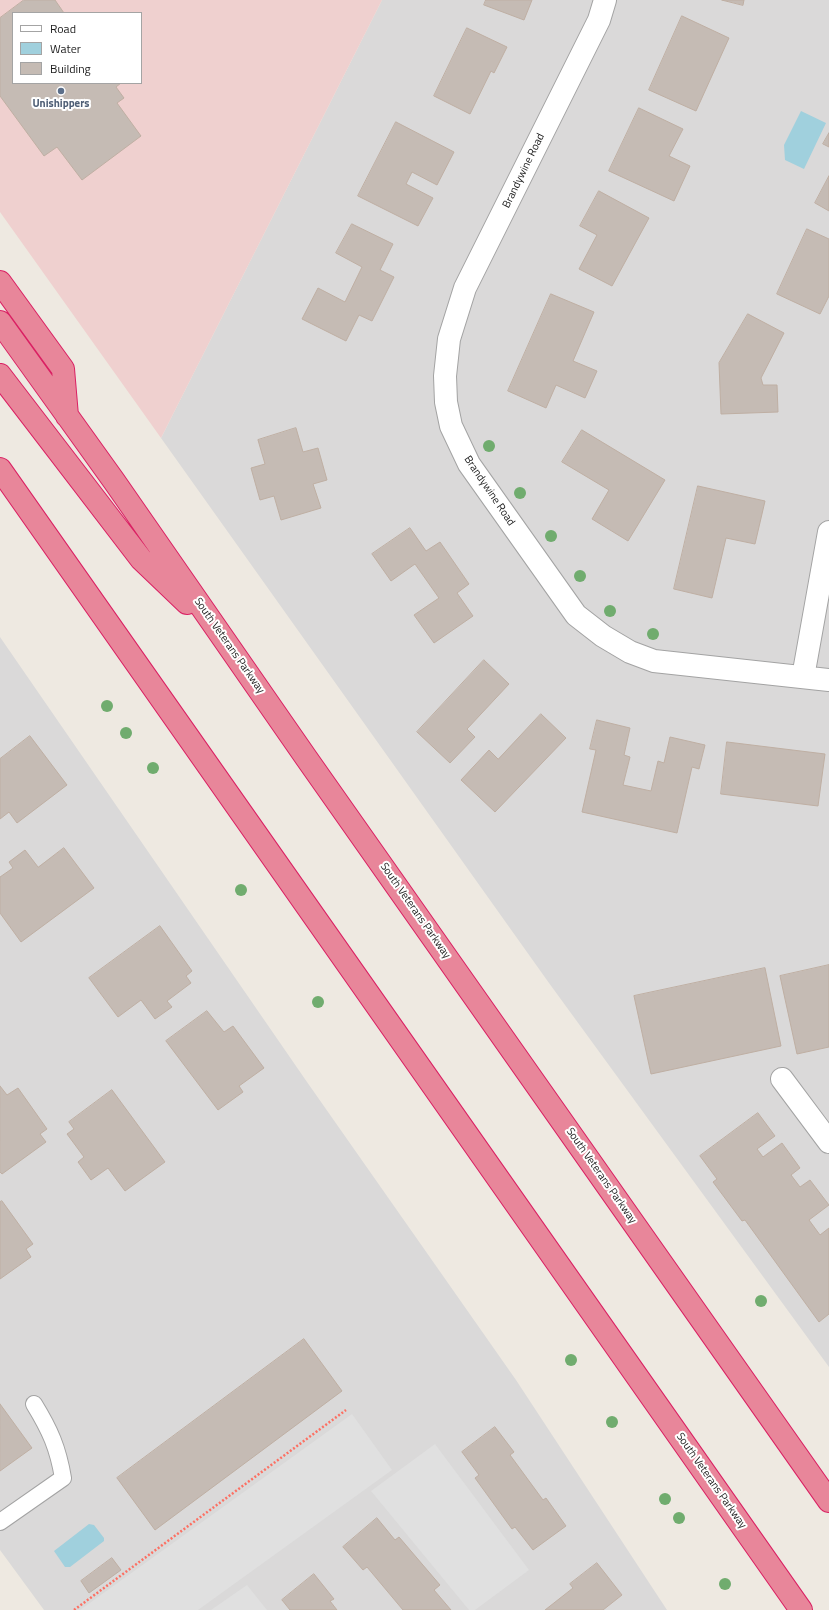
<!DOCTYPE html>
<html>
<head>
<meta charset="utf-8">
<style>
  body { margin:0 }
  #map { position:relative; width:829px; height:1610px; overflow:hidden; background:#eee9e1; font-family:"Titillium Web",sans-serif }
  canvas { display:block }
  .legend { position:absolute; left:12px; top:12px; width:130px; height:72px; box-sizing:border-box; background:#fff; border:1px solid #a4a4a4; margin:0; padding:5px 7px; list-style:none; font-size:12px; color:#1c1c1c }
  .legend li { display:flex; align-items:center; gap:8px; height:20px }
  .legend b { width:20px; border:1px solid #a4a4a4 }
</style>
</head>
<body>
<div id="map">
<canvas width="829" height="1610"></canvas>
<ul class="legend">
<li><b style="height:5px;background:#fff"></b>Road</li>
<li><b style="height:11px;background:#a0d0dd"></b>Water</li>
<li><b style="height:11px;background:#c5bbb4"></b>Building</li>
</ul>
</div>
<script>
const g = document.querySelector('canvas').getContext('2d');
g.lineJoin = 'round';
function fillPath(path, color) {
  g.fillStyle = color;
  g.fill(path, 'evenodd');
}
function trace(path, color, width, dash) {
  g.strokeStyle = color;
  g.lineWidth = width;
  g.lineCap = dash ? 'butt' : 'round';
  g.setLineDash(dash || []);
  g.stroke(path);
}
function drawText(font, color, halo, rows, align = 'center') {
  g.font = font + ' "Titillium Web",sans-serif';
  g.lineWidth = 4;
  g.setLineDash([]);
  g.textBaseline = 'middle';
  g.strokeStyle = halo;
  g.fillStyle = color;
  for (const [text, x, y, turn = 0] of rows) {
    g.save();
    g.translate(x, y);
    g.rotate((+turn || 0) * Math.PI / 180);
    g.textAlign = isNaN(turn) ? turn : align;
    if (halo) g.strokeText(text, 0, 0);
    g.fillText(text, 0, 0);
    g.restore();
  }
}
fillPath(new Path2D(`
  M382 0H829V1367L549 983 161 438Z
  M0 637 307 1082 516 1380 667 1610H44L0 1550Z`), '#dad9d9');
fillPath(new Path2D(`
  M0 0H382L161 438 0 212ZM13 13H141V83H13Z`), '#efd0cf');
fillPath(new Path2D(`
  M352 1414 392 1470 198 1610H80Z
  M435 1444 529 1570 475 1610H469L371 1491Z
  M247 1585 267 1610H211Z`), '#e0e0e0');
fillPath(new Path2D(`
  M801 111 826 123 804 169 785 160 784 145Z
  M89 1524 94 1525 104 1538V1541L70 1567H65L54 1551Z`), '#a0d0dd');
const building = new Path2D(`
  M24 0H55L64 13H13V83H121L116 87 124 98 117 103 141 136 82 180 57 147 44 156 0 96V18Z
  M486 0H532L524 20 484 5Z
  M722 0H744L743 5Z
  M682 16 729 38 696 111 649 90Z
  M467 28 507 47 494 73 491 71 470 114 434 96Z
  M639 108 683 129 669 156 690 166 674 201 609 171Z
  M396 122 454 152 437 185 412 172 406 184 433 198 418 226 358 196Z
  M829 133V147L823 144Z
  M829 176V211L815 203Z
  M599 191 649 218 612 286 579 269 597 235 580 226Z
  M352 224 393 244 380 270 394 277 372 321 359 315 346 341 302 319 318 288 345 302 362 267 336 253Z
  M807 229 829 239V296L820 314 777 294Z
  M551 294 594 312 573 361 597 371 585 398 556 385 546 408 508 391Z
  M748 314 784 333 761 378 763 385H777L778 412 721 414 719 363Z
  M296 428 303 452 318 448 327 480 313 484 321 508 281 520 274 496 260 500 251 468 265 464 258 440Z
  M582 430 665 480 628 541 592 519 609 490 562 462Z
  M698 486 765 501 755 544 726 538 712 598 674 589Z
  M410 528 426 551 440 542 469 584 457 593 473 616 434 643 414 615 439 598 415 564 391 581 372 554Z
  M484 660 509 684 467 729 475 737 450 763 417 732Z
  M541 714 566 738 495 812 461 780 489 750 498 759Z
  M597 720 630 728 624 755 630 757 623 785 651 791 658 761 664 763 670 737 705 745 699 769 692 767 677 833 582 812 596 750 590 749Z
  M30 736 67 785 17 823 9 812 0 819V759Z
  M727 742 825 754 818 806 721 794Z
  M64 848 94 888 21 942 0 913V877L13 868 9 862 25 850 38 867Z
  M160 926 192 971 186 976 191 983 167 1001 172 1007 155 1019 141 1000 118 1017 89 978Z
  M829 965V1047L797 1054 780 976Z
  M765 968 781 1046 651 1074 634 996Z
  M207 1011 224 1032 233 1026 264 1068 239 1086 243 1092 218 1110 166 1041Z
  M0 1086 7 1095 18 1088 47 1129 40 1134 46 1142 2 1174 0 1172Z
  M112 1090 165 1162 125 1191 108 1168 91 1180 78 1162 84 1157 67 1134 74 1129 69 1122Z
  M758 1113 775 1136 757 1149 763 1157 782 1143 800 1168 791 1175 800 1187 810 1180 829 1205 809 1220 820 1235 829 1228V1314L819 1322 745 1220 742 1221 713 1182 717 1179 700 1156Z
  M2 1201 33 1244 26 1249 31 1257 0 1279V1202Z
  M304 1339 342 1391 155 1530 117 1478Z
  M0 1404 32 1448 0 1471Z
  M495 1427 514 1452 510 1455 543 1500 546 1498 566 1526 533 1550 515 1527 512 1529 475 1478 479 1475 462 1452Z
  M377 1518 395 1540 399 1537 440 1585 434 1590 451 1610H403L367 1567 363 1570 343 1547Z
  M112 1558 121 1570 89 1593 81 1581Z
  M597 1563 622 1595 603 1610H545L573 1588 570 1584Z
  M314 1574 334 1599 330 1601 337 1610H290L282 1600Z`);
fillPath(building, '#c5bbb4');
trace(building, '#bfafa3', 1);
const lane = new Path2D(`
  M0 1522 63 1478C58 1448 50 1430 34 1404`);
const street = new Path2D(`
  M605 0 599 20 465 288 449 339 445 376 446 402 451 426 469 464 576 615 603 636 630 652 654 661 829 680
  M803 677 829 532
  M782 1079 829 1142`);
const highway = new Path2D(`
  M0 282 63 369 67 416
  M0 322 114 481 307 759 829 1501
  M0 375 141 559 187 603
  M0 469 801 1610`);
trace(lane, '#a3a3a3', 18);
trace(street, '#a3a3a3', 24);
trace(highway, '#da2063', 24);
trace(new Path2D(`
  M74 1610 346 1410`), '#fc7063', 2.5, [2, 2]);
trace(lane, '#fff', 16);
trace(street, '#fff', 22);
trace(highway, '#e8869a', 22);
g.fillStyle = '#70ac6e';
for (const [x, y] of [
  [489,446],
  [520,493],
  [551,536],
  [580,576],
  [610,611],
  [653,634],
  [107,706],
  [126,733],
  [153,768],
  [241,890],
  [318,1002],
  [761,1301],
  [571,1360],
  [612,1422],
  [665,1499],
  [679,1518],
  [725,1584]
]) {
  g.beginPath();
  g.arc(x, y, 6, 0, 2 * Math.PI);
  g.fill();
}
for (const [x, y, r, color] of [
  [61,91,4,"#5c6f8a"]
]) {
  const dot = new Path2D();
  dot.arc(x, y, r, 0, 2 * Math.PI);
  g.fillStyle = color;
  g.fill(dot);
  trace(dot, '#fff', 1.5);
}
drawText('bold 11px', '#4e5e75', '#fff', [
  ["Unishippers",61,104]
]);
drawText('11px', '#1c1c1c', '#fff', [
  ["Brandywine Road",524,171,-64],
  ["Brandywine Road",489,491,56],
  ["South Veterans Parkway",229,646,55],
  ["South Veterans Parkway",415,911,55],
  ["South Veterans Parkway",601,1176,55],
  ["South Veterans Parkway",711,1481,55]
]);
</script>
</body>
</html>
